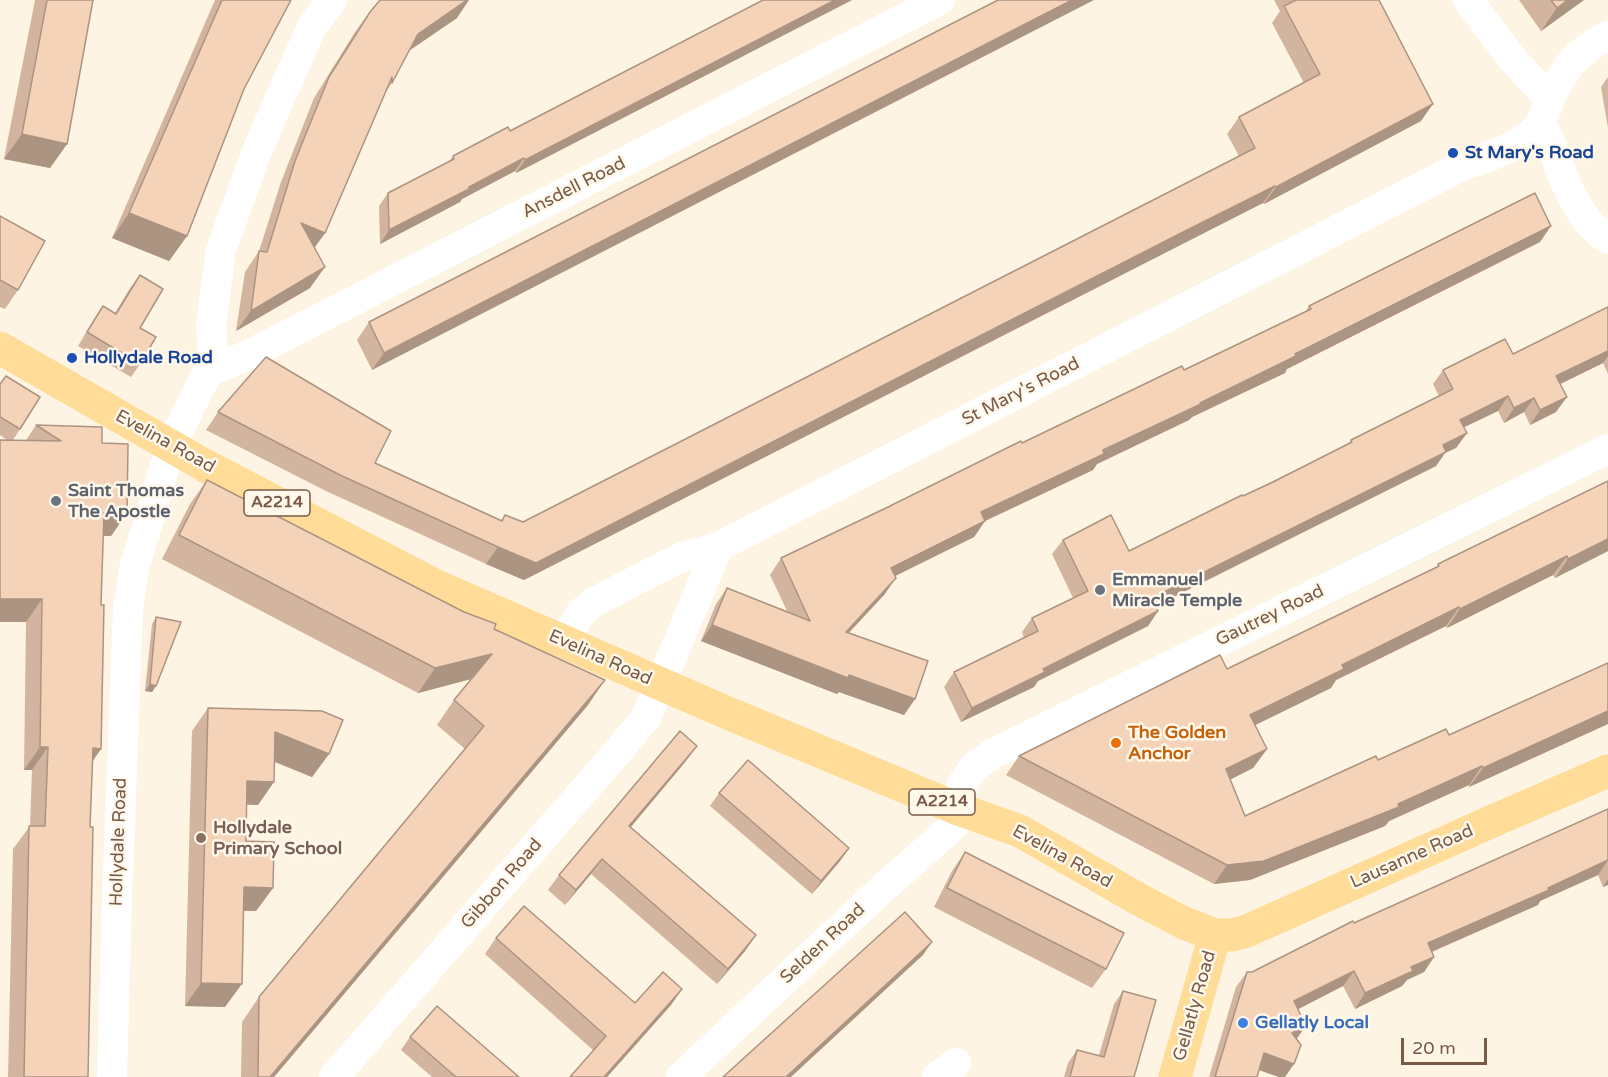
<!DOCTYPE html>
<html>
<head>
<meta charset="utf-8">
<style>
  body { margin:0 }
  #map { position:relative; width:1608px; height:1077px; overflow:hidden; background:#fef4e3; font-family:"Varela Round",sans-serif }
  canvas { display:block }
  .scale { position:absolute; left:1401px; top:1038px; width:86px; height:27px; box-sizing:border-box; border:3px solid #785a47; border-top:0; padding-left:8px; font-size:18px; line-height:21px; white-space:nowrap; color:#785a47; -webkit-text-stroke:4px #fff8eb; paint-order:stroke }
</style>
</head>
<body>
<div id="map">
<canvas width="1608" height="1077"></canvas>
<div class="scale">20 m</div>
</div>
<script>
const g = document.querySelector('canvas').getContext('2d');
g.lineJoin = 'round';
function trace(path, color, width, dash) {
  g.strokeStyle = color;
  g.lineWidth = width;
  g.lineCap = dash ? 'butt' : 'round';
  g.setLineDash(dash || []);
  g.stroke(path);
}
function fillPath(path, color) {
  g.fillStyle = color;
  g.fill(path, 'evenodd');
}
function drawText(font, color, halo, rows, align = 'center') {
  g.font = font + ' "Varela Round",sans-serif';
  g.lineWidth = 5;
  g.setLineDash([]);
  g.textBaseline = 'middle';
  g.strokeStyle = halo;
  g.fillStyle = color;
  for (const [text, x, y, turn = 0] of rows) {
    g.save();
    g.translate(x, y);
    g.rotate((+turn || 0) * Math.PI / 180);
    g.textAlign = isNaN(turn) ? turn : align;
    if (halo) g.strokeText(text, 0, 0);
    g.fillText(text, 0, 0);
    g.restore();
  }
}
trace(new Path2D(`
  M1468 0 1515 62 1550 99
  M1539 125C1551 137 1553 150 1559 166 1568 191 1585 226 1608 239
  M207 373 248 355 940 0
  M563 642 580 614 596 601 680 558 718 547 1458 168C1482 158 1524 147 1539 125 1544 118 1547 107 1550 99 1565 67 1576 52 1608 36
  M112 1077 117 900 128 608 134 569 171 446 207 373 213 354 211 325 221 250 257 151 281 96 312 27 332 0
  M334 1077 620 749 647 716 718 547
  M681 1077 880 891 953 826 958 809 961 786 973 768 992 754 1608 449
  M937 1077 956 1063`), '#fff', 30);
trace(new Path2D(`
  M0 348 204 465 436 586 723 711 958 809 1020 831 1140 900 1184 923 1215 935H1232L1247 931 1495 820 1608 771
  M1175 1077 1215 935`), '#fd9', 33);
fillPath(new Path2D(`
  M35 0H93L67 144 50 168 4 159Z
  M215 0H291L244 89 187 236 169 261 112 238Z
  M763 0H852L516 173 515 171 462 199 460 202 380 244 379 206 388 193 448 163 453 156 510 131Z
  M998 0 372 370 357 340 369 322Z
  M1274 0H1379L1421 121 1264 204 1263 203 1179 245 524 580 486 564 328 492 206 430 218 412 375 463 501 520 505 515 523 522 1239 156 1227 134 1239 117 1304 83 1272 23 1280 11Z
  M1519 0H1584L1541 31Z
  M370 12 457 18 409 51 392 83 385 93 325 233 314 248 310 288 236 331 245 272 259 251 281 182 314 98 355 32Z
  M1608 77V128L1601 87Z
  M0 216 18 290 5 309 0 307Z
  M1540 242 1287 369 1285 373 1192 417 1189 420 1097 464 1093 470 985 521 974 537 895 576 884 595 849 633 915 699 904 715 839 692 837 694 701 641 716 604 727 588 787 611 770 575 781 558 1022 443 1184 370 1306 311 1309 306Z
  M140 275V364L131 377 78 346 94 319 103 306 115 313 130 288Z
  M1608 307V374L1603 363 1560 384 1556 412 1530 425 1524 412 1504 423 1498 411 1464 427 1467 433 1456 448 1445 453 1436 466 1156 606 1158 611 1148 626 1038 681 1034 687 961 722 944 687 954 672 1024 638 1022 632 1032 618 1073 598 1052 554 1063 540 1129 551 1243 496 1348 444 1351 440 1439 396 1433 384 1443 370 1513 354Z
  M0 384 20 429 13 440H26L36 425 102 443 127 513 111 536H103L90 827 88 1077H8L13 849 30 826 32 770H24L26 622 7 440 0 435Z
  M207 480 494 629 588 705 274 1077H241L242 1022 259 997 465 749 437 725 454 700 471 679 418 693 162 559 190 504Z
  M1608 481V551L1555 578 1553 575 1447 628 1446 626 1336 680 1331 688 1255 725 1267 749 1253 768 1230 780 1245 816 1378 760 1449 735 1608 663V724L1469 787V785L1389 821 1385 826 1250 880 1214 884 1006 775 1019 756 1227 669 1437 567 1438 564Z
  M156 617V686L152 692 145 691 152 624Z
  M208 708 329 754 312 777 274 762 258 805 247 804 246 841 273 888 256 911H243L225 1007 185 1006 192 731Z
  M686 761 631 827 756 935 745 951 717 984 591 874 565 905 548 890 559 875Z
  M719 793 849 848 840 861 812 894 710 806Z
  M1608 809V885L1603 887 1598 875 1540 901 1538 905 1432 952 1434 957 1424 972 1407 980 1402 986 1355 1009 1343 986 1298 1009 1297 1039 1279 1077 1259 1070 1257 1077H1209L1236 987 1247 972H1252L1354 923Z
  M965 852 1106 969 1092 988 934 907 952 871Z
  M496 938 635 1003 682 989 671 1005 607 1077H570L593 1050 485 954Z
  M1123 991 1134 1077H1064L1068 1063 1077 1050 1099 1055 1114 1004Z
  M410 1037 519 1077H432L401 1050Z`), '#d3b59f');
fillPath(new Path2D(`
  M467 0H469L457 18 404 54 418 34Z
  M835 0H852L516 173 525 160Z
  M1072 0H1094L372 370 384 353Z
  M1568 0H1584L1541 31 1557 8Z
  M1433 104 1421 121 1264 204 1276 187Z
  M22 134 67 144 50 168 4 159Z
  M524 158 515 171 462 199 460 202 380 244 389 230Z
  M1275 186 1263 203 524 580 486 564 498 547Z
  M129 213 187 236 169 261 112 238Z
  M301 223 325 233 310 254Z
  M1551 226 1540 242 1287 369 1285 373 1192 417 1189 420 1097 464 1093 470 970 528 981 512Z
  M325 267 310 288 236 331 251 311Z
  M1608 351V356L1603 363 1546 391 1556 376Z
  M1508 396 1498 411 1450 434 1460 420Z
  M1567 397 1556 412 1530 425 1540 410Z
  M1534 398 1524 412 1504 423 1514 408Z
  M1467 433 1456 448 1445 453 1436 466 1141 613 1152 598Z
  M104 513H127L111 536H87Z
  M985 521 974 537 879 584 891 568Z
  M1608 539V551L1555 578 1568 559Z
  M1567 556 1553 575 1447 628 1460 609Z
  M896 578 884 595 834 648 846 632Z
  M0 599H42L26 622H0Z
  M1459 607 1446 626 1336 680 1331 688 1237 734 1250 715 1342 665Z
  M1158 611 1148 626 1038 681 1034 687 961 722 972 708 1043 669Z
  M712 625 849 675 915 699 904 715 839 692 837 694 701 641Z
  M492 654 475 678 418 693 435 668Z
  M605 680 588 705 274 1077H270Z
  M150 684 156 686 152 692 145 691Z
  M1608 711V724L1469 787 1483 768Z
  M275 732 329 754 312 777 259 755Z
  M697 746 686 761 618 842 629 826Z
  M40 747H48L32 770H24Z
  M93 748 101 749 85 772Z
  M1267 749 1253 768 1213 788 1226 769Z
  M1482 766 1469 785 1389 821 1385 826 1250 880 1214 884 1227 865 1398 804Z
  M247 781 274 782 258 805 231 804Z
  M849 848 840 861 812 894 821 881Z
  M602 859 591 874 565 905 576 890Z
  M1608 860 1598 875 1540 901 1538 905 1417 958 1428 943Z
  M1608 879V885L1603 887Z
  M244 887 273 888 256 911 228 910Z
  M756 935 745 951 717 984 728 969Z
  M932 942 923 955 791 1077H786Z
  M1434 957 1424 972 1407 980 1402 986 1355 1009 1365 993 1411 967Z
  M1354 971 1343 986 1283 1017 1294 1001Z
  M201 983 242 984 225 1007 185 1006Z
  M682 989 671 1005 607 1077H604Z
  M1306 1026 1295 1041 1292 1033Z
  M1264 1053 1294 1064 1285 1077H1279L1253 1068Z`), '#ac9482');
const building = new Path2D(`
  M47 0H93L67 144 22 134Z
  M222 0H291L244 89 187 236 129 213Z
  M380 0H467L418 34 392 83V77L325 233 301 223 325 267 251 311 259 251 267 252 295 161 329 77 370 12Z
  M763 0H835L525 160 524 158 469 187V189L389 230 388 193 454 159 453 156 508 127 510 131Z
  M998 0H1072L384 353 369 322Z
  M1296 0H1379L1433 104 1276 187 1275 186 1191 228 536 563 498 547 340 475 218 412 266 357 391 431 375 463 502 521 505 515 523 522 1255 148 1239 117 1320 74 1284 6Z
  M1551 0H1568L1557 8Z
  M1535 193 1551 226 1295 354 1296 356 1200 403 1201 404 1103 450 1104 454 981 512 985 521 891 568 896 578 846 632 928 661 915 699 849 675 848 678 712 625 727 588 810 621 781 558 886 508 1021 441 1022 443 1182 366 1184 370 1311 309 1309 306Z
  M0 216 45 241 18 290 0 280Z
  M140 275 163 289 140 328 156 337 140 364 87 332 103 306 116 314Z
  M1608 307V351L1556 376 1567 397 1540 410 1534 398 1514 408 1508 396 1460 420 1467 433 1443 445 1446 452 1152 598 1158 611 1043 669 1045 672 972 708 954 672 1038 631 1032 618 1088 591 1063 540 1111 515 1129 551 1242 495 1243 496 1273 482 1352 442 1351 440 1453 389 1443 370 1505 339 1513 354Z
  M6 376 40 397 20 429 0 417V384Z
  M36 425 102 427V443L128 444 127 513H104L101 605H104L101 749 93 748 90 827H93L88 1077H24L29 826H45L48 747H40L42 599H0V440L61 441Z
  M207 480 464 612 496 624 494 629 605 680 270 1077H258L259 997 484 726 454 700 492 654 435 668 179 535Z
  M1608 481V539L1568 559 1567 556 1460 609 1459 607 1342 665 1344 669 1250 715 1267 749 1226 769 1245 816 1376 756 1378 760 1446 729 1449 735 1608 663V711L1483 768 1482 766 1398 804 1399 807 1264 861 1227 865 1019 756 1220 655 1227 669 1439 566 1438 564Z
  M156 617 181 622 156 686 150 684Z
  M208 708 322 711 343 720 329 754 275 732 274 782 247 781 246 841 274 842 273 888 244 887 242 984 201 983Z
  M680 731 697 746 629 826 756 935 728 969 602 859 576 890 559 875Z
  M748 760 849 848 821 881 719 793Z
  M1608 809V860L1548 888 1549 890 1428 943 1434 957 1411 967 1413 971 1365 993 1354 971 1294 1001 1306 1026 1292 1033 1301 1045 1294 1064 1264 1053 1257 1077H1215L1247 972H1252L1353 921 1354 923Z
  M965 852 1124 933 1106 969 947 888Z
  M524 906 635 1003 663 972 682 989 604 1077H570L606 1036 496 938Z
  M905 912 932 942 786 1077H723Z
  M1123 991 1156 1000 1134 1077H1070L1077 1050 1104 1057Z
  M437 1006 519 1077H456L410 1037Z`);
fillPath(building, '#f5d3b9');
trace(building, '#ac9482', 1.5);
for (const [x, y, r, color] of [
  [1453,153,6,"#1a4fb4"],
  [72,358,6,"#1a4fb4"],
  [56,501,6,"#6b7280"],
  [1100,590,6,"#6b7280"],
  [1116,743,6,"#e8710a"],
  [201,838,6,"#8d6e63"],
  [1243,1023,6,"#3f7fe0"]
]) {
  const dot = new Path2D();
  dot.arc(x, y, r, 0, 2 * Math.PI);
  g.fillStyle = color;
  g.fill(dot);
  trace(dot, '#fff8eb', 2);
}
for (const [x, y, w] of [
  [277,503,66],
  [942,802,66]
]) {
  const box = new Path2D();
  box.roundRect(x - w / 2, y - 13, w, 26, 4.5);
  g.fillStyle = '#fff8eb';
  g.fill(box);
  trace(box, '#785a47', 1.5);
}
drawText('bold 16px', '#785a47', null, [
  ["A2214",277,503],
  ["A2214",942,802]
]);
drawText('bold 18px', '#164399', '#fff8eb', [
  ["St Mary's Road",1465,153],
  ["Hollydale Road",84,358]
], 'left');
drawText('18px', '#785a47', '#fff8eb', [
  ["Ansdell Road",574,188,-27],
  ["St Mary's Road",1021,392,-27],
  ["Evelina Road",165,442,29],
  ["Gautrey Road",1270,616,-26],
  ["Evelina Road",600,658,24],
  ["Hollydale Road",119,842,-88],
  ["Evelina Road",1062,857,29],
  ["Lausanne Road",1412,857,-24],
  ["Gibbon Road",502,884,-49],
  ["Selden Road",823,944,-43],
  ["Gellatly Road",1195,1006,-74]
]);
drawText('bold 18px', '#5b616d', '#fff8eb', [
  ["Saint Thomas",68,491],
  ["The Apostle",68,512],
  ["Emmanuel",1112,580],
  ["Miracle Temple",1112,601]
], 'left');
drawText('bold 18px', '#c56008', '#fff8eb', [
  ["The Golden",1128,733],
  ["Anchor",1128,754]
], 'left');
drawText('bold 18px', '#785e54', '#fff8eb', [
  ["Hollydale",213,828],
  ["Primary School",213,849]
], 'left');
drawText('bold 18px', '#366cbe', '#fff8eb', [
  ["Gellatly Local",1255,1023]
], 'left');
</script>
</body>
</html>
